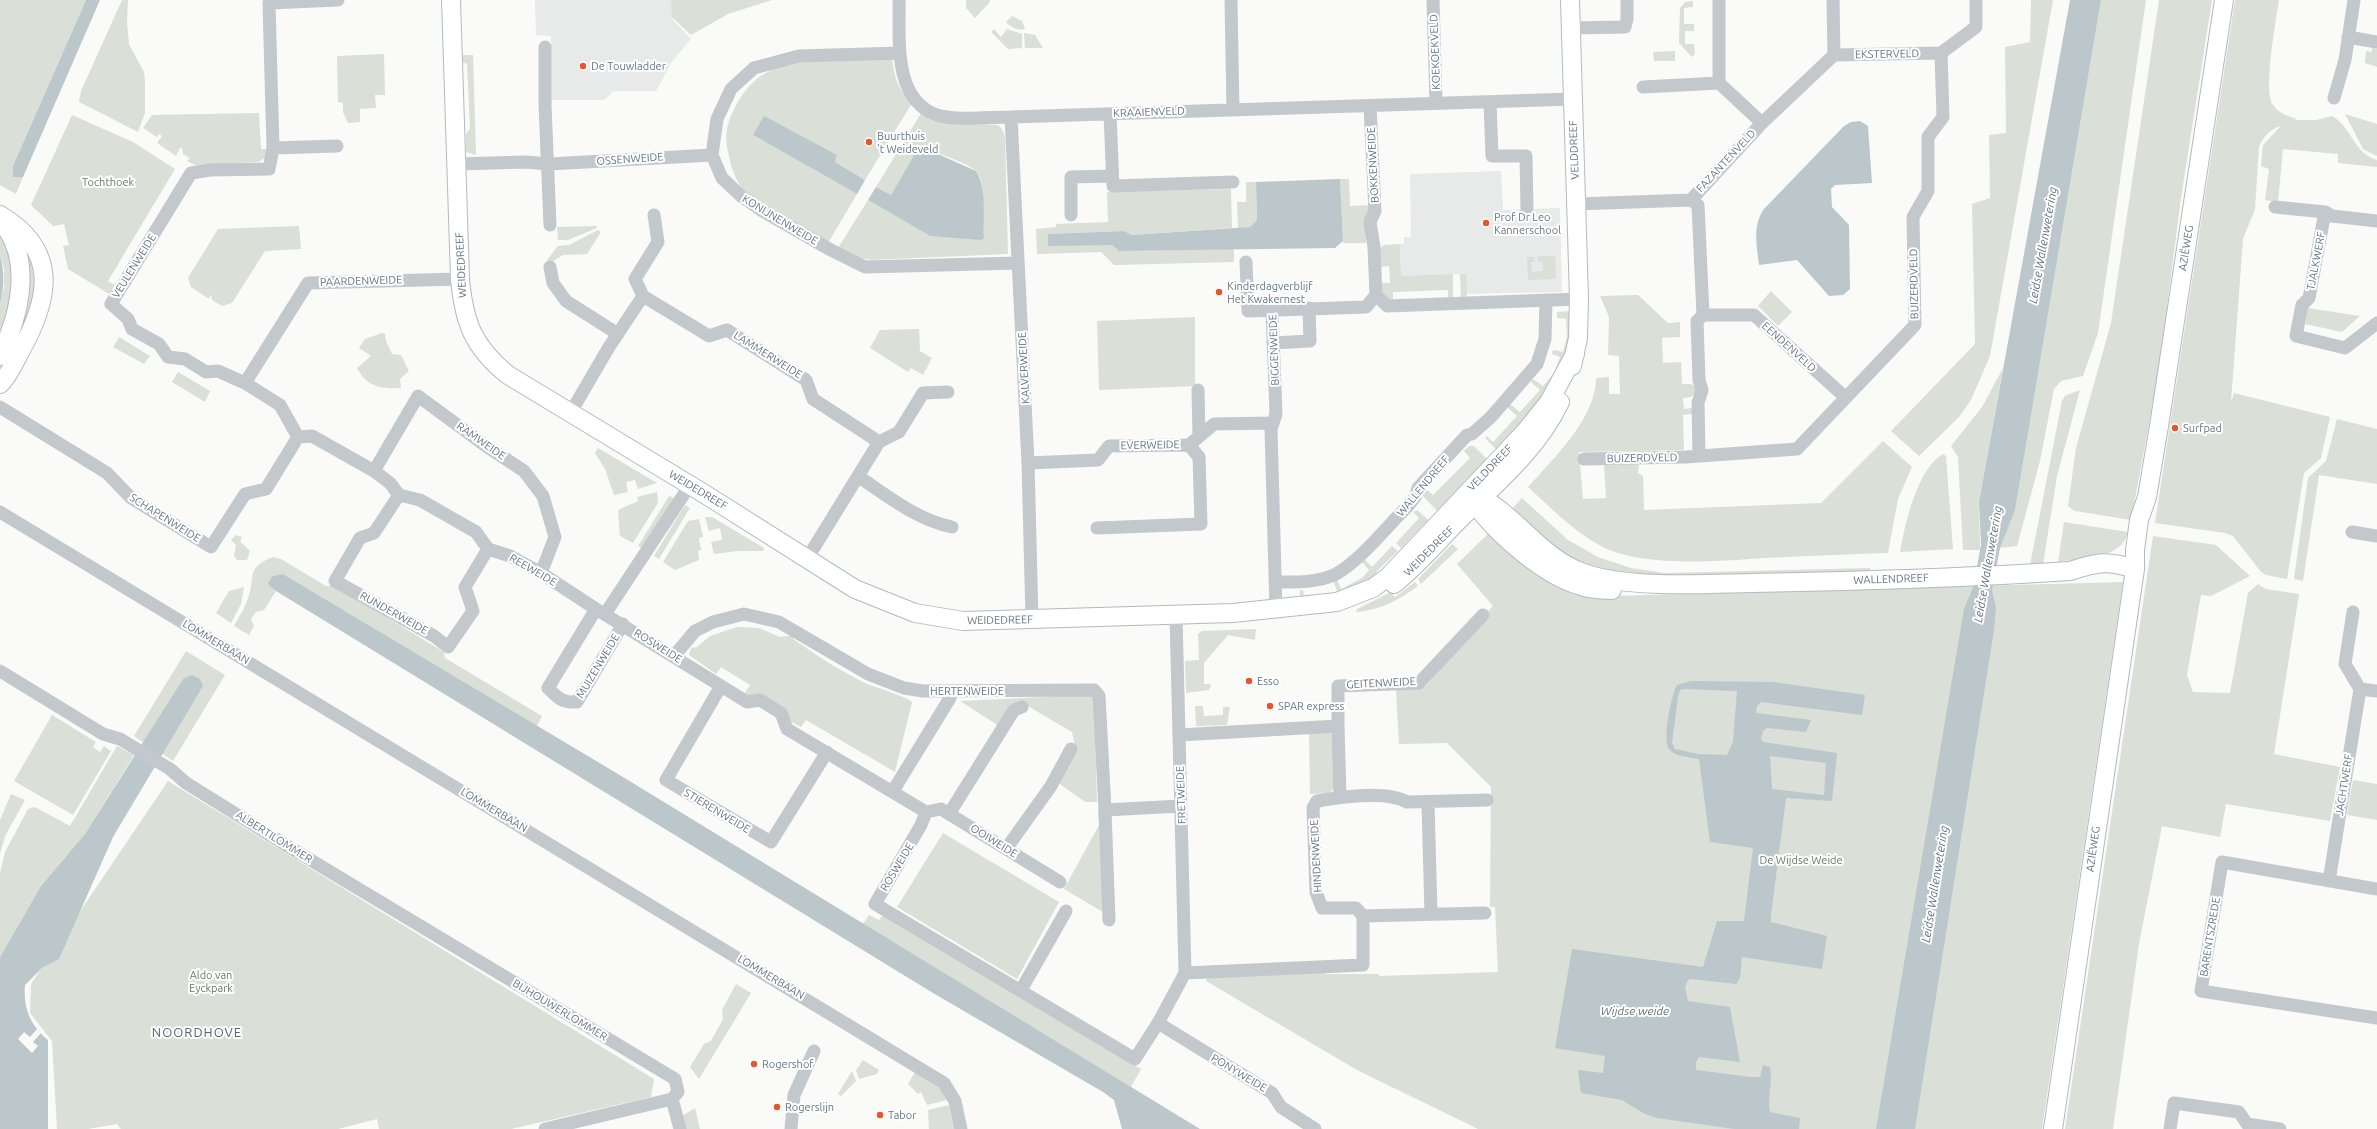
<!DOCTYPE html>
<html>
<head>
<meta charset="utf-8">
<style>
  body { margin:0 }
  canvas { display:block; background:#fafaf8 }
</style>
</head>
<body>
<canvas width="2377" height="1129"></canvas>
<script>
const g = document.querySelector('canvas').getContext('2d');
g.lineJoin = 'round';
function fillPath(path, color) {
  g.fillStyle = color;
  g.fill(path, 'evenodd');
}
function trace(path, color, width, dash) {
  g.strokeStyle = color;
  g.lineWidth = width;
  g.lineCap = dash ? 'butt' : 'round';
  g.setLineDash(dash || []);
  g.stroke(path);
}
function drawText(font, color, halo, rows, align = 'center') {
  g.font = font + ' Ubuntu,sans-serif';
  g.lineWidth = 4;
  g.setLineDash([]);
  g.textBaseline = 'middle';
  g.strokeStyle = halo;
  g.fillStyle = color;
  for (const [text, x, y, turn = 0] of rows) {
    g.save();
    g.translate(x, y);
    g.rotate((+turn || 0) * Math.PI / 180);
    g.textAlign = isNaN(turn) ? turn : align;
    if (halo) g.strokeText(text, 0, 0);
    g.fillText(text, 0, 0);
    g.restore();
  }
}
fillPath(new Path2D(`
  M535 0H673V20L691 39 671 63 656 91H613L605 100H551V36L536 35Z
  M1501 171 1503 210 1560 208 1562 292 1466 294 1465 274 1401 276 1400 244H1404V237H1411L1410 174Z`), '#e8e9e9');
fillPath(new Path2D(`
  M0 0H86L13 166V177H23L16 194 0 185Z
  M122 0H128L127 22 129 44 144 72 145 81V113L138 132 79 102 81 91Z
  M671 0H772L728 14 691 35 672 17Z
  M966 0H990V2L975 18 966 8Z
  M2031 0H2053L1990 356 1971 400 1959 417 1919 456 1891 431 1975 344 1972 204 1990 198 1989 135 2006 133 2005 47 2030 42Z
  M2101 0H2146L2098 333 2083 376 2061 381 2054 389 2040 461 2017 546 2000 548 2015 509Z
  M2159 0H2212L2181 198 2159 370 2131 520 2075 511 2068 506 2076 448 2111 323Z
  M2235 0H2279C2276 21 2263 89 2273 105 2279 114 2288 116 2297 119L2295 120H2316L2332 116C2351 126 2354 154 2377 160V167L2338 163V154L2283 149 2278 202 2265 200 2269 169 2261 166 2263 145 2281 126C2270 129 2263 137 2259 147L2255 209 2243 239 2231 402 2234 393 2330 417 2321 458 2304 473 2287 579 2266 575 2261 572 2233 536 2225 533 2155 523Z
  M1693 1V7L1684 8V24H1694V31H1685V44H1694L1695 54 1692 57 1679 43 1680 8 1685 2Z
  M1012 16 1022 21 1025 29C1019 31 1010 27 1006 22Z
  M994 29 1001 37 1007 29 1022 34V48L1008 49 991 32Z
  M1024 33 1035 35 1043 48H1025Z
  M2372 48 2377 49V67L2365 63 2366 51 2372 52Z
  M1675 51V61H1654L1653 52Z
  M384 54 385 95H375L376 108 360 109V122L348 123 343 112V103L338 102 337 56Z
  M462 55H473L476 155 466 152V134L470 128 467 64 462 62Z
  M892 58C894 76 898 91 912 103L865 180 835 162 837 155 753 135 857 194 828 243C805 230 755 207 741 187 735 178 731 167 729 156 724 138 726 125 734 109 744 90 756 75 777 68 812 56 855 62 892 58Z
  M923 110 974 124 998 125 1002 129 1005 137 1008 254 871 260 860 258 838 248 868 200 930 236 984 238C983 223 986 181 976 171 968 163 934 152 922 147L918 148 891 195 876 187Z
  M259 113 261 149H269L266 157 259 162 195 165 187 161 190 158 183 154 182 148H180L176 156 157 143 162 136 159 134 157 137 143 128 152 115Z
  M2345 114 2377 124V156L2363 149Z
  M72 115 133 142 175 169 108 281 115 285 109 294 68 269 63 246 69 245 64 224 53 226 31 205Z
  M1340 179H1349L1350 206 1369 205 1371 208 1366 218V243H1343Z
  M1246 182H1256L1257 220 1250 227 1238 228 1237 202H1246Z
  M1231 189 1232 228 1132 235 1124 231 1048 234V245H1112L1119 251 1234 249V262L1114 265 1101 252 1037 254 1036 229 1056 227V224L1108 222 1107 192Z
  M299 226 301 249 265 251 232 303 222 306 212 300 211 294 209 299 191 287 188 278 218 229Z
  M597 226V228L568 240H558L557 227Z
  M598 230 601 232 587 254 563 255 552 262 547 260 558 246 569 245Z
  M0 236C20 268 17 299 0 331V304L4 287V269L0 256Z
  M19 239 33 252 40 293 0 376V368C25 322 39 290 19 239Z
  M1400 244 1401 276 1453 274V298H1448V290L1393 292V300H1389L1382 292V283H1390L1389 266 1381 267 1380 248 1384 245Z
  M1538 256H1555L1556 279 1528 280 1527 257H1534L1535 262H1531L1532 272 1543 271 1542 262H1538Z
  M1460 274H1466L1467 298H1461Z
  M1771 291 1792 312 1778 326 1758 306Z
  M1638 295 1668 323 1680 322V337L1662 338 1663 363 1681 362 1682 384H1691L1695 387V393L1691 397 1683 398 1684 409 1692 408V414L1683 415 1684 450 1579 452 1583 499 1606 498 1604 465 1639 464 1638 473 1643 476 1644 510 1821 503 1883 441 1912 467 1898 499 1888 553C1847 554 1807 556 1766 558 1720 561 1642 568 1601 546 1573 531 1551 508 1528 487 1554 458 1596 418 1596 378L1609 377V394H1620L1619 356 1608 355 1609 317 1600 296Z
  M2308 308 2360 316 2342 332 2305 324Z
  M1570 311C1571 327 1571 345 1566 361 1554 396 1523 425 1499 452L1485 438 1487 436 1493 442 1517 416 1507 407 1510 404 1520 412 1540 390 1531 382 1533 379 1543 386 1554 373 1560 357 1552 354 1553 350 1563 352 1567 336 1566 319 1557 318V312Z
  M1195 317V386L1099 390 1097 321Z
  M919 329 920 351 932 358 923 375 911 368 908 372 870 348 880 330Z
  M382 333 385 334 386 341 392 354 401 355 409 371 400 379 401 388C381 389 367 387 357 368L371 356 359 348 365 339Z
  M119 337 150 356 144 364 113 347Z
  M2003 368 1979 502 1980 550H1963L1958 457 1951 446 1982 407Z
  M178 372 210 391 205 402 172 382Z
  M2080 390 2057 476 2043 564 2030 565 2062 401 2065 396Z
  M2337 419 2377 429V484L2319 475 2303 581 2294 579 2308 478 2326 461Z
  M1469 446H1474L1489 461 1441 515 1422 495 1426 489 1433 495 1470 458 1464 451Z
  M598 448 657 483 638 489 635 480 626 482 628 492 614 495 605 469 595 453Z
  M1943 454 1946 456 1953 549 1900 552C1905 524 1917 469 1943 454Z
  M657 492 658 503 633 543 620 536 618 510 638 501 637 497Z
  M669 496 674 498 643 549 638 546Z
  M1522 498 1568 540 1598 557 1631 568 1665 573 1870 568V573L1638 579 1577 565 1510 511Z
  M685 505 690 508 659 559 654 556Z
  M1417 510 1432 523 1430 527 1425 523 1401 548 1396 543 1419 518 1413 512Z
  M705 517H712L764 548 763 551H738L714 554 711 542 722 540 720 528 709 531Z
  M699 519 703 537 699 538 701 550 698 551 699 560 675 570 663 562 688 521Z
  M2064 522 2128 532C2122 560 2081 558 2058 562Z
  M1492 530 1613 596 2123 582 2042 1129H1478L1357 1070 1206 981 1208 975 1324 972 1326 974H1379V976L1498 972 1495 907H1490L1491 787 1447 743 1399 744 1396 690 1426 686 1445 664 1442 661 1493 606 1457 564Z
  M236 535 242 537 240 541 250 551 247 560H237L234 556 236 545 231 540Z
  M2153 536 2216 545 2250 576 2211 596 2201 595 2187 675 2193 692 2230 693 2248 593 2258 584 2266 589 2299 594 2274 754 2340 767 2330 821 2226 804 2220 837 2162 826 2139 944 2113 1129H2065Z
  M1452 544 1458 549 1421 584 1418 579Z
  M1392 546 1398 551 1376 572 1380 577 1364 588 1300 602V590H1303L1304 597 1328 595 1337 591 1333 580 1337 579 1341 589 1362 578 1369 570 1362 562 1364 559 1372 567Z
  M273 557 281 559 326 586H335L444 652 445 658 542 716 537 726 283 574 272 576 269 584 276 591 264 610 256 612 251 619 254 626 249 635 234 626C239 617 245 608 248 598 256 576 245 568 273 557Z
  M1415 582 1418 586C1397 601 1383 609 1356 612L1357 609 1391 592 1395 597Z
  M244 587 241 604 231 623 216 613 229 591Z
  M737 627 759 628 780 637 795 635 793 639C815 654 837 669 861 681 872 687 906 696 912 702L895 772 806 720 801 727 788 720 785 708 761 694 752 698 745 693 750 685 721 667 716 674 689 655 691 648 697 647 710 636Z
  M1256 629 1255 640 1228 635 1204 663V684H1211L1209 690 1186 693 1185 661 1199 660 1198 634 1202 631Z
  M186 651 225 675 173 761 161 753 203 686 183 679 144 743 134 736Z
  M1065 696H1090L1094 700 1097 802H1085L1057 782 1076 751 1072 732 1021 702 999 726 960 701Z
  M1195 706H1203L1204 716 1223 715V707H1230L1227 725 1196 726Z
  M52 715 96 742 93 747 100 752 104 746 111 751 73 815 14 781Z
  M1309 732 1331 733 1333 736 1334 788 1330 793 1310 794Z
  M117 746 134 755 85 834 41 886 0 957V873L5 852 28 809 35 807 70 826Z
  M2353 780 2377 784V820L2347 815Z
  M168 781 654 1079 651 1097 511 1129H379L377 1119 338 1129H121L117 1124 88 1129H57L52 1041 30 1013 31 984Z
  M11 794 25 800 5 836 0 854V820Z
  M1100 810 1103 912 1064 889 1099 825 1098 812Z
  M943 833 1059 902 1017 979 897 907Z
  M869 915 879 920 883 915 1141 1069 1131 1087 863 924Z
  M736 984 751 993 699 1079 690 1067 704 1044 711 1041 723 1019 722 1010Z
  M863 1060 879 1070 877 1074 859 1079 856 1070Z
  M852 1071 856 1081 841 1096 838 1094Z
  M915 1072 941 1088 947 1100 927 1105 921 1092 918 1094 908 1084Z
  M949 1105 955 1129H929L928 1110Z
  M695 1108 700 1129H684L680 1117Z`), '#dadfd7');
fillPath(new Path2D(`
  M86 0H100L23 177H13V166L20 150Z
  M2070 0H2101L2015 510 2000 548 1992 590 1996 608 1994 630 1915 1129H1876L1964 609 1973 588 1981 545 1979 502Z
  M764 116 837 155 835 162 865 180 857 194 753 135Z
  M1860 121 1868 126 1872 183 1835 185 1831 189 1832 207 1849 225 1850 289 1843 295 1829 296 1797 260 1759 265C1757 245 1752 226 1764 209L1844 126 1851 122Z
  M922 147 976 171C987 189 983 218 984 238L981 240 930 236 868 200 876 187 891 195 918 148Z
  M1340 179 1343 241 1335 248 1119 251 1112 245 1048 246V234L1124 231 1132 235 1250 227 1257 220 1256 182Z
  M0 256C5 274 4 287 0 304Z
  M283 574 618 774 1200 1129H1122L1114 1100 1103 1092 933 993 276 591 268 584 272 576Z
  M192 675 200 679 203 686 113 837 59 959 43 967 25 985C23 1008 30 1025 48 1040V1129H0V957L41 886 85 834 183 679Z
  M1691 681 1773 682 1865 695 1862 715 1761 702 1757 706 1756 713 1811 720 1806 732 1767 728 1763 731 1761 739 1763 742 1837 753 1832 801 1786 798 1771 915V922L1827 936 1822 969 1742 957 1740 978 1736 984 1692 979 1688 980 1685 987 1688 1001 1730 1007 1740 1062 1699 1057 1696 1062V1070L1751 1077H1760L1763 1065 1770 1067C1773 1082 1767 1097 1770 1112L1800 1118 1799 1129H1734L1657 1118 1645 1114 1622 1100 1581 1093 1578 1070 1603 1073 1605 1056 1555 1048 1572 949 1703 967 1717 921H1744L1753 848 1710 842 1699 759C1690 757 1676 757 1669 749 1662 741 1671 695 1677 685ZM1684 689 1737 691 1733 742 1727 755 1698 754 1675 749 1672 743 1678 697 1680 690ZM1770 756 1826 763 1824 795 1772 789Z`), '#bbc7cb');
fillPath(new Path2D(`
  M37 1029 41 1033 33 1042 38 1046 32 1053 18 1039 24 1032 30 1037Z`), '#fafaf8');
const secondary = new Path2D(`
  M451 0 460 279C464 322 473 347 508 375L703 493 855 589 915 613 963 621 1233 613 1337 602 1373 588 1388 577 1525 432 1549 402 1575 354
  M1570 0 1579 299 1578 338 1572 366
  M0 215C59 250 50 298 21 350 15 361 9 376 0 384
  M0 220C34 258 20 315 0 356
  M1472 493C1514 511 1538 556 1581 572 1626 589 1703 584 1752 583 1858 581 1964 578 2070 571 2098 562 2107 560 2135 569
  M1469 494C1488 527 1541 574 1578 585 1588 589 1601 590 1612 590
  M1394 584C1418 565 1437 542 1459 520 1495 484 1538 449 1560 402
  M2053 1129 2135 569V550L2139 520 2147 497 2159 426 2224 0`);
trace(secondary, '#b3babf', 20);
trace(new Path2D(`
  M899 0C900 38 892 99 937 115 957 121 990 117 1011 117L1573 99
  M1231 0 1233 109
  M1433 0 1436 103
  M1719 0V83L1762 123
  M1833 0 1834 55
  M1570 28 1625 27 1627 19V0
  M2348 37 2377 42
  M545 47V105L550 225
  M900 53 799 56 754 68 731 89 717 119 712 155 722 178 741 196 761 210 829 249 865 267 1018 263
  M1834 55 1941 53
  M1643 87 1719 83
  M2334 98 2345 60 2354 0
  M1490 102 1492 156H1526L1527 209
  M1370 106 1375 211 1370 222 1374 247 1376 295
  M1110 114 1113 186 1233 182
  M1011 117 1028 463 1032 619
  M273 148 337 146
  M457 164 526 162 549 164 712 155
  M1691 200 1762 123 1834 55
  M1576 204 1691 200 1698 205 1703 315 1697 321 1699 380 1702 390 1698 403 1699 456
  M2275 207 2325 212 2332 216 2377 221
  M2325 212 2309 298 2302 305 2296 336 2345 348 2377 323
  M1071 215V177L1111 176
  M1246 262 1248 311 1366 307 1376 295
  M550 267 553 283 566 301 618 334
  M1376 295 1387 306 1579 299
  M643 296 709 336 727 330 806 380 813 399 879 442
  M1272 310 1276 414 1271 429 1276 610
  M1703 315H1754L1845 397
  M1273 343 1310 341 1309 308
  M245 383 308 283 460 279
  M1198 390 1199 436
  M0 407 107 473 131 498 211 547 245 494 266 489 298 437
  M571 412 609 347 643 296 635 279 658 242 654 215
  M298 437 280 405 245 383 218 371 206 372 185 359 168 357 159 344 132 329 128 319 111 304 191 173 210 170 269 169 273 148 269 3 338 0
  M298 437 312 436 374 471 390 483 399 495
  M1584 459 1686 457 1797 449 1915 325 1913 217 1928 191V137L1943 117 1941 53 1976 27V0
  M1028 463 1098 460 1109 446 1189 445 1214 424 1272 423
  M374 471 418 396 486 446 524 471 543 496 555 537 541 573
  M859 477C888 496 917 520 952 527
  M399 495 420 500 476 532 488 549 510 556 541 573 596 609 747 702 760 700 781 713 787 729 926 812 921 825 875 904 1135 1059 1158 1023 1185 973 1176 616
  M399 495 374 533 360 538 335 581 434 636 448 647 473 611 465 587 488 549
  M0 512 944 1083 955 1101 961 1129
  M1097 528 1201 524 1199 457 1189 445
  M2352 532 2377 536
  M807 559 879 442 899 432 923 393 948 392
  M1275 582C1295 582 1318 583 1336 574 1361 560 1387 526 1408 506L1415 497 1418 488 1467 435 1472 434 1491 417 1537 364 1545 339 1546 300
  M596 609 548 688C558 698 562 703 577 702L623 624
  M605 614 690 485
  M674 656 695 631 713 622 744 614 779 622 868 674 904 688 923 691 1094 690 1099 696 1105 810 1181 806
  M0 671 103 734 120 739 170 769 186 783 289 847 675 1079 678 1092 672 1099 545 1129
  M721 686 666 780 771 842 827 752
  M2360 689 2377 691
  M1338 726V686L1419 683 1483 615
  M1179 735 1338 726 1340 797
  M893 791 950 698
  M1428 803 1431 914
  M1105 810 1109 920
  M926 812 941 809 1060 882
  M949 814 1014 710 1022 707
  M1006 849 1051 786 1071 749
  M2329 881 2360 689 2345 664 2353 612
  M2377 889 2222 862 2201 991 2377 1018
  M1363 916 1485 913
  M1185 973 1363 965V916L1356 908H1322L1316 892 1313 808 1317 801C1341 797 1386 790 1407 802L1487 800
  M1021 990 1066 911
  M1158 1023 1272 1093 1281 1107 1315 1129
  M672 1099 680 1129
  M791 1129 794 1095 814 1051
  M2170 1129 2174 1103 2239 1112 2247 1124 2280 1129`), '#c3c8cc', 13);
trace(secondary, '#fff', 18);
for (const [x, y, r, color] of [
  [583,66,4,"#e4572e"],
  [869,142,4,"#e4572e"],
  [1486,223,4,"#e4572e"],
  [1219,292,4,"#e4572e"],
  [2175,428,4,"#e4572e"],
  [1249,681,4,"#e4572e"],
  [1270,706,4,"#e4572e"],
  [754,1064,4,"#e4572e"],
  [777,1107,4,"#e4572e"],
  [880,1115,4,"#e4572e"]
]) {
  const dot = new Path2D();
  dot.arc(x, y, r, 0, 2 * Math.PI);
  g.fillStyle = color;
  g.fill(dot);
  trace(dot, '#fff', 1.5);
}
drawText('11px', '#657683', '#fff', [
  ["KOEKOEKVELD",1435,52,-92],
  ["EKSTERVELD",1887,54,-1],
  ["KRAAIENVELD",1149,112,-2],
  ["VELDDREEF",1574,150,-92],
  ["OSSENWEIDE",630,159,-4],
  ["FAZANTENVELD",1726,161,-47],
  ["BOKKENWEIDE",1373,165,-93],
  ["KONIJNENWEIDE",780,220,31],
  ["AZIËWEG",2186,248,-81],
  ["TJALKWERF",2316,261,-79],
  ["WEIDEDREEF",461,265,-93],
  ["VEULENWEIDE",134,266,-58],
  ["PAARDENWEIDE",361,281,-2],
  ["BUIZERDVELD",1914,284,-91],
  ["EENDENVELD",1789,347,42],
  ["BIGGENWEIDE",1274,350,-92],
  ["LAMMERWEIDE",768,355,32],
  ["KALVERWEIDE",1024,368,-93],
  ["RAMWEIDE",481,441,35],
  ["EVERWEIDE",1150,445,-1],
  ["BUIZERDVELD",1642,458,-1],
  ["VELDDREEF",1490,468,-46],
  ["WALLENDREEF",1423,486,-50],
  ["WEIDEDREEF",698,490,31],
  ["SCHAPENWEIDE",165,518,32],
  ["WEIDEDREEF",1429,551,-45],
  ["REEWEIDE",533,570,30],
  ["WALLENDREEF",1891,579,-2],
  ["RUNDERWEIDE",394,613,29],
  ["WEIDEDREEF",1000,620,-1],
  ["LOMMERBAAN",216,642,31],
  ["ROSWEIDE",658,646,32],
  ["MUIZENWEIDE",598,666,-59],
  ["GEITENWEIDE",1381,683,-3],
  ["HERTENWEIDE",967,691],
  ["JACHTWERF",2344,785,-81],
  ["FRETWEIDE",1181,795,-92],
  ["LOMMERBAAN",494,810,31],
  ["STIERENWEIDE",717,811,31],
  ["ALBERTILOMMER",274,837,32],
  ["OOIWEIDE",994,841,32],
  ["AZIËWEG",2093,849,-82],
  ["HINDENWEIDE",1316,856,-93],
  ["ROSWEIDE",897,867,-59],
  ["BARENTSZREDE",2210,937,-81],
  ["LOMMERBAAN",771,977,31],
  ["BIJHOUWERLOMMER",560,1010,31],
  ["PONYWEIDE",1239,1073,31]
]);
drawText('11px', '#657683', '#fff', [
  ["De Touwladder",591,66],
  ["Buurthuis",877,136],
  ["'t Weideveld",877,149],
  ["Prof Dr Leo",1494,217],
  ["Kannerschool",1494,230],
  ["Kinderdagverblijf",1227,286],
  ["Het Kwakernest",1227,299],
  ["Surfpad",2183,428],
  ["Esso",1257,681],
  ["SPAR express",1278,706],
  ["Rogershof",762,1064],
  ["Rogerslijn",785,1107],
  ["Tabor",888,1115]
], 'left');
drawText('11px', '#687a64', '#fff', [
  ["Tochthoek",108,182],
  ["De Wijdse Weide",1801,860],
  ["Aldo van",211,975],
  ["Eyckpark",211,988]
]);
drawText('italic 12px', '#60757c', '#fff', [
  ["Leidse Wallenwetering",2043,245,-80],
  ["Leidse Wallenwetering",1988,564,-80],
  ["Leidse Wallenwetering",1935,884,-81],
  ["Wijdse weide",1635,1011]
]);
g.letterSpacing = '1px';
drawText('13px', '#57646e', '#fff', [
  ["NOORDHOVE",197,1033]
]);
g.letterSpacing = '0px';
</script>
</body>
</html>
